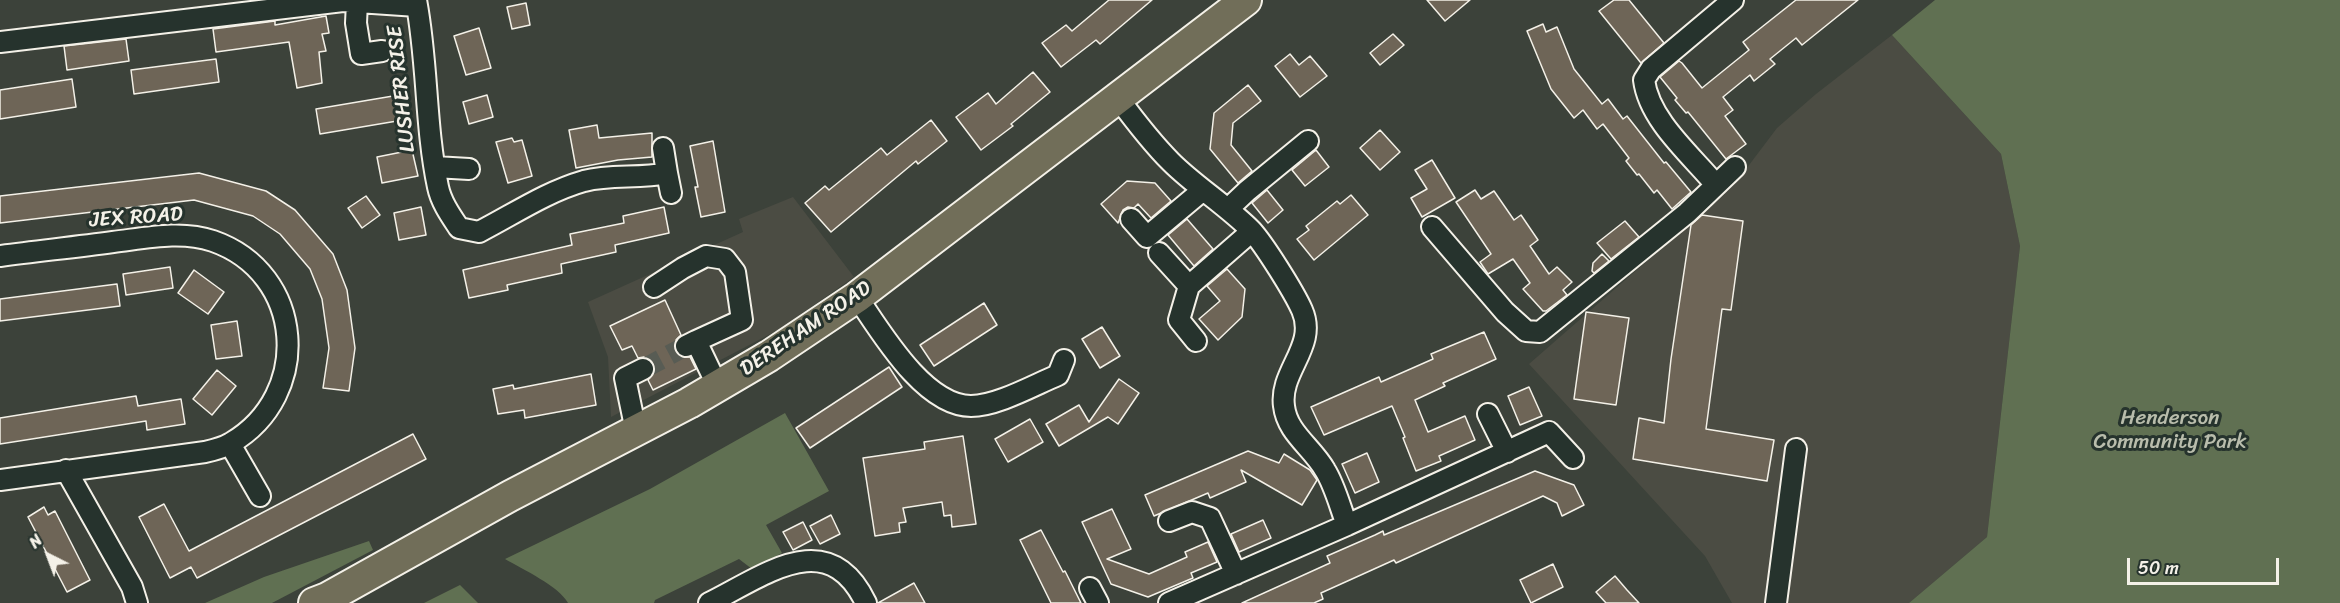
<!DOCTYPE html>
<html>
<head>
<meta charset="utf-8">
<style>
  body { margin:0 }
  #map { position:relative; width:2340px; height:603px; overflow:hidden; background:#3c423a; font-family:Sriracha,sans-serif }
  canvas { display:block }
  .north { position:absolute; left:18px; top:525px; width:60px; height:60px; -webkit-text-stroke:4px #26332d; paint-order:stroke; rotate:318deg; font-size:16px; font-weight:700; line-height:24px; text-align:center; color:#f4f1e8 }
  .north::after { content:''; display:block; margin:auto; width:21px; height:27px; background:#f4f1e8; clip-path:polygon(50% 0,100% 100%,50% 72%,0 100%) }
  .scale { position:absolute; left:2127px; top:558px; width:152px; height:27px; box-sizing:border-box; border:3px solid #f4f1e8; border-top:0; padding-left:8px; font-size:18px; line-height:21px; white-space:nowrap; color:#f4f1e8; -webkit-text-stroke:4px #26332d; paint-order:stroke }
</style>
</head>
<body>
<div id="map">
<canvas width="2340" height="603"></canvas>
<div class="north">N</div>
<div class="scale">50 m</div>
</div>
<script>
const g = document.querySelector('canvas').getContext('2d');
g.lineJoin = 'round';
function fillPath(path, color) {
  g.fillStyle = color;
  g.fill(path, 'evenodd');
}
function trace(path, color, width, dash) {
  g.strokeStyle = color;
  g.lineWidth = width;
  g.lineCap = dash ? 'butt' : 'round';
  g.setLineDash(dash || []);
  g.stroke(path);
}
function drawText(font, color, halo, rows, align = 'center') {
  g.font = font + ' Sriracha,sans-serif';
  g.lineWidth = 6;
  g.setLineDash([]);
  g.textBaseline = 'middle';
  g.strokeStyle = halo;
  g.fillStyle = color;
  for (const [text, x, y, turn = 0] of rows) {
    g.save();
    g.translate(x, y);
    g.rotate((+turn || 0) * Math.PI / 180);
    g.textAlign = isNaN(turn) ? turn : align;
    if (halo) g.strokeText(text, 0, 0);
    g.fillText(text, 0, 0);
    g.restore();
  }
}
fillPath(new Path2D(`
  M1892 35 2001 154 2020 246 1987 537 1909 603H1732L1705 556 1529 364 1734 185 1777 128 1816 94Z
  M793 197 854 277 780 329 611 417 608 357 588 302 743 232 739 219Z`), '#4b4c43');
fillPath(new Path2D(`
  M1935 0H2340V603H1909L1987 537 2020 246 2001 154 1892 35Z
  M785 413 829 491 766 525 782 553 752 569 739 559 655 600 654 603H568C559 586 522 569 505 559L650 489Z
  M369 541 373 550 272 603H205L264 577Z
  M460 585 478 603H424Z`), '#607052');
const building = new Path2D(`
  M1109 0H1152L1100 44 1096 40 1061 67 1042 43 1066 25 1072 31Z
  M1427 0H1470L1445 21Z
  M1614 0H1629L1664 43 1641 63 1599 11Z
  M1796 0H1858L1802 45 1796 38 1770 59 1775 64 1754 81 1750 75 1723 97 1733 110 1725 116 1746 144 1726 159 1688 112 1686 113 1675 100 1677 98 1660 77 1679 61 1682 63 1702 88 1749 50 1743 42Z
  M526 3 530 25 512 29 507 7Z
  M326 16 329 33 322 34 326 51 319 52 322 83 297 88 289 42 216 52 213 29 275 21V25Z
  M1543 24 1546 32 1557 27 1574 69 1602 104 1608 99 1623 119 1627 116 1664 163 1666 162 1691 192 1672 209 1657 190 1654 193 1639 174 1637 175 1626 161 1629 158 1603 124 1597 129 1583 110 1574 118 1551 89 1527 31Z
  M479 28 491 68 466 75 454 36Z
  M1393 34 1404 45 1380 65 1370 53Z
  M126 39 129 61 67 70 64 46Z
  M1290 54 1299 65 1310 56 1327 76 1300 97 1275 66Z
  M216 59 219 82 134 94 131 70Z
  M1033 72 1050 92 1011 124 1013 126 981 150 956 117 988 93 996 104Z
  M72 79 76 107 0 119V90Z
  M1248 85 1261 101 1233 123 1231 145 1252 171 1238 183 1210 149 1214 113Z
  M399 95 403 120 320 134 316 109Z
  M487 95 493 117 469 124 463 102Z
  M931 120 947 141 918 164 916 161 831 232 805 203 825 186 829 190 881 148 887 155Z
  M597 125 599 138 652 133V157L618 160 576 168 569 130Z
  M1380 130 1400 152 1380 170 1360 148Z
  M512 138 514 142 522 140 532 176 508 183 496 142Z
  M713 141 725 212 701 217 695 187H698L690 146Z
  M412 150 418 176 382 183 377 157Z
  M1316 150 1329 167 1305 186 1292 170Z
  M1432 160 1455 198 1422 217 1411 198 1427 189 1415 170Z
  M199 173 266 191 295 210 333 254 347 290 355 348 349 391 323 388 329 348 322 299 310 269 280 234 253 216 194 200 0 223V196Z
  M1127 181 1155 183 1171 201 1151 218 1138 204 1134 208 1128 207 1123 210 1118 223 1101 204Z
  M1267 190 1283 210 1268 223 1252 203Z
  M1475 190 1481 199 1494 191 1514 220 1521 215 1538 240 1530 246 1549 274 1557 267 1572 282 1563 290 1567 295 1546 311H1543L1523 289 1530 283 1513 259 1488 274 1480 262 1491 254 1456 202Z
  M1351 195 1368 215 1314 260 1297 239 1309 230 1306 226 1337 201 1340 204Z
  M366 196 380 215 362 228 348 208Z
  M421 207 426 235 399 240 394 213Z
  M664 207 669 233 615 245 616 252 561 264 562 273 507 285 508 290 469 298 463 270 572 245 570 234 624 223 623 216Z
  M1702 215 1743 221 1731 310 1722 309 1706 429 1774 440 1767 481 1633 459 1639 418 1664 423 1671 359 1691 225Z
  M1187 219 1213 249 1194 266 1168 235Z
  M1625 221 1639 237 1611 259 1597 243Z
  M1602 254 1609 261 1594 273 1592 271 1593 263Z
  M170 267 173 288 126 295 123 274Z
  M1227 269 1245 289 1242 317 1218 340 1199 319 1220 301 1207 286Z
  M194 270 224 292 208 314 178 293Z
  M117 284 120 306 0 321V299Z
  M665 300 681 335 676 340 675 351 680 356 690 357 696 369 653 390 648 380 655 370 653 363 644 357 638 358 632 346 622 350 610 326Z
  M984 303 997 325 934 366 920 345Z
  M1586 312 1629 318 1616 405 1574 399Z
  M237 321 242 356 216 359 211 325Z
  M1102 327 1120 356 1100 368 1082 339Z
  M1484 332 1496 359 1443 383 1445 386 1415 400 1428 432 1465 416 1475 440 1439 456 1441 461 1416 471 1403 438 1405 437 1392 406 1324 435 1311 407 1379 377 1381 382 1433 359 1431 354Z
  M889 367 902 387 810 448 796 428Z
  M217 370 236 386 212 415 193 399Z
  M591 374 596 405 525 418 524 410 498 414 493 389 513 385 514 389Z
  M1119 379 1139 393 1118 424 1108 417 1059 446 1046 424 1079 405 1089 422Z
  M1529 387 1542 416 1520 425 1508 396Z
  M136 396 138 406 181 399 185 424 147 430 146 421 0 444V418Z
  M1030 419 1043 442 1008 462 995 439Z
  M413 434 426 459 197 578 191 567 170 578 139 517 164 504 189 551Z
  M963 436 976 524 952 527 951 515 944 516 942 502 903 508 906 522 899 523 900 532 875 536 863 458 925 449 924 442Z
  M1248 451 1279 463 1284 454 1310 470 1317 480 1302 505 1241 470 1246 482 1210 498 1208 493 1154 516 1145 495Z
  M1367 453 1379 482 1355 493 1342 464Z
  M1535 471 1574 485 1584 505 1562 516 1557 503 1543 496 1396 563 1394 560 1321 593 1323 599 1314 603H1242L1330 563 1327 556 1375 535 1383 531 1384 535Z
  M44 507 48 515 55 511 90 580 67 592 28 517Z
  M1112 509 1131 549 1107 559 1149 574 1187 557 1185 552 1208 542 1217 562 1191 573 1193 578 1148 597 1111 584 1082 522Z
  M831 515 840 534 820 544 810 526Z
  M1263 520 1271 538 1239 552 1231 534Z
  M803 522 812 540 793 550 783 532Z
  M1041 530 1063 572 1065 571 1081 603H1051L1020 540Z
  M1553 564 1563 587 1531 603 1520 580Z
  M1615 576 1627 590 1639 603H1606L1596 592Z
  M914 583 925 603H878Z`);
fillPath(building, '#6e6557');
trace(building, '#f4f1e8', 1.5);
trace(new Path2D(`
  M643 369 686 346`), '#585c54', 20, [20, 10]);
const minor = new Path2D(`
  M416 0C428 62 425 126 438 187 441 202 451 216 459 228L479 232C514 214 546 192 584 181 612 174 639 179 667 173L663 148
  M357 2 356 23 361 54 382 51
  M0 42 343 1 417 6
  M1118 98C1135 121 1151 142 1171 162 1195 186 1226 205 1251 230 1264 244 1294 292 1302 310 1318 346 1279 371 1284 406 1287 433 1312 447 1325 470 1335 486 1340 507 1347 525L1169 603
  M435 167 469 169
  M667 173 671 193
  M1716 185C1691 155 1649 120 1644 80L1651 69 1733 0
  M1228 209 1247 191 1308 141
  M1131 219 1147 237 1203 190
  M1432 227 1505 312 1526 331 1540 332 1687 213 1735 167
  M1159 253 1189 286 1252 231
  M0 256C38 251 76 247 113 242 146 238 181 230 213 241 305 273 313 395 231 443 223 448 214 450 205 452L0 480
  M1189 286 1179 320 1196 341
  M654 287 683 268 706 256 725 259 735 272 742 320 696 341
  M857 297C881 332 924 406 971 406 997 406 1034 385 1058 375L1064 360
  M686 346 696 341 718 387
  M1488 414 1507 452
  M636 431 625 378 643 369
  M230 444 260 496
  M66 470 132 587 137 603
  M1169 521 1192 512 1210 518 1236 574
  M1347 525 1549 432 1573 458
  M1090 588 1098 603
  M709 603C764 576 828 524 866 603
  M1776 603 1796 449`);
const highway = new Path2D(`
  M314 603 327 598 510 496 689 403 769 356 857 297 1246 0`);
trace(minor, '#f4f1e8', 24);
trace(highway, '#f4f1e8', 34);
trace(minor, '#26332d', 20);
trace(highway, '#716e59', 30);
drawText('21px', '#f4f1e8', '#26332d', [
  ["LUSHER RISE",402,89,-96],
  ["JEX ROAD",136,218,-4],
  ["DEREHAM ROAD",806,329,-34]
]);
drawText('21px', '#b9bdac', '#26332d', [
  ["Henderson",2170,419],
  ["Community Park",2170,443]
]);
</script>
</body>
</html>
